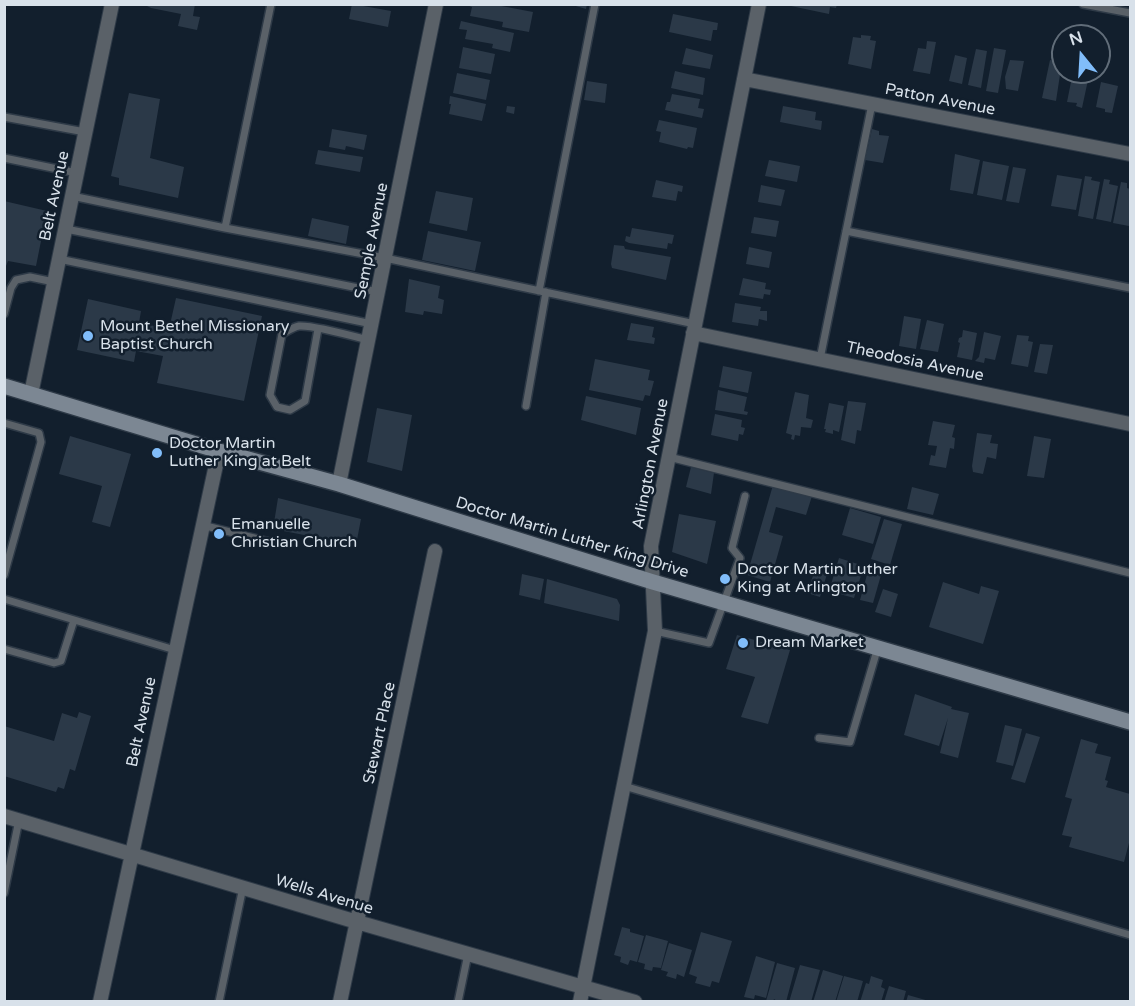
<!DOCTYPE html>
<html>
<head>
<meta charset="utf-8">
<style>
  body { margin:0 }
  #map { position:relative; width:1135px; height:1006px; overflow:hidden; background:#121f2d; font-family:"Varela Round",sans-serif }
  canvas { display:block }
  .frame { position:absolute; inset:0; border:6px solid #d8e1ea; pointer-events:none }
  .north { position:absolute; left:1051px; top:24px; width:60px; height:60px; box-sizing:border-box; background:#121f2d; border:2px solid #616d79; border-radius:50%; rotate:342deg; font-size:16px; font-weight:700; line-height:24px; text-align:center; color:#d8e1ea }
  .north::after { content:''; display:block; margin:auto; width:21px; height:27px; background:#81bdfa; clip-path:polygon(50% 0,100% 100%,50% 72%,0 100%) }
</style>
</head>
<body>
<div id="map">
<canvas width="1135" height="1006"></canvas>
<div class="frame"></div>
<div class="north">N</div>
</div>
<script>
const g = document.querySelector('canvas').getContext('2d');
g.lineJoin = 'round';
function fillPath(path, color) {
  g.fillStyle = color;
  g.fill(path, 'evenodd');
}
function trace(path, color, width, dash) {
  g.strokeStyle = color;
  g.lineWidth = width;
  g.lineCap = dash ? 'butt' : 'round';
  g.setLineDash(dash || []);
  g.stroke(path);
}
function drawText(font, color, halo, rows, align = 'center') {
  g.font = font + ' "Varela Round",sans-serif';
  g.lineWidth = 5;
  g.setLineDash([]);
  g.textBaseline = 'middle';
  g.strokeStyle = halo;
  g.fillStyle = color;
  for (const [text, x, y, turn = 0] of rows) {
    g.save();
    g.translate(x, y);
    g.rotate((+turn || 0) * Math.PI / 180);
    g.textAlign = isNaN(turn) ? turn : align;
    if (halo) g.strokeText(text, 0, 0);
    g.fillText(text, 0, 0);
    g.restore();
  }
}
fillPath(new Path2D(`
  M143 4H195L193 16 200 17 197 30 178 26 181 14 151 8Z
  M352 4 391 11 388 27 349 19Z
  M464 4H491L533 12 529 32 502 27 503 22 470 16 472 7Z
  M569 4H587L586 9Z
  M792 4H837L836 8 830 7 829 14 791 6Z
  M673 14 718 23 717 30H713L711 41 669 32Z
  M461 21 514 33 510 52 492 48 493 44 465 39 467 30 459 29Z
  M861 35 871 36 870 40 876 41 871 69 848 64 853 37 861 38Z
  M927 41 936 42 930 74 913 71 918 48 926 49Z
  M463 47 495 54 491 74 459 68Z
  M686 48 713 55 710 69 682 64Z
  M994 48 1006 50 998 93 986 91Z
  M976 49 987 51 981 88 968 85Z
  M1056 53 1063 55 1056 101 1042 98 1050 60 1054 61Z
  M955 55 967 58 962 84 949 81Z
  M1010 60 1024 61 1018 91 1006 89 1005 77Z
  M675 71 705 78 703 95 671 88Z
  M1079 72 1084 74 1083 79 1088 80 1082 108 1076 106 1077 103 1067 102 1072 77 1078 79Z
  M457 73 490 80 486 100 453 93Z
  M587 81 607 84 605 103 584 100Z
  M1101 82 1118 86 1112 113 1105 112V109L1096 107Z
  M129 93 160 99 150 158 184 167 178 198 119 185V178L111 176Z
  M672 94 700 99 698 108 704 109 702 118 665 110 667 102H670Z
  M450 96 486 104 482 121 449 114 451 104H449Z
  M507 106 515 107 514 114 506 112Z
  M783 106 816 112 815 120 822 121 821 130 780 122Z
  M659 120 697 128 693 148 688 147 687 149 659 142 661 132 656 131Z
  M332 129 367 135 364 150 346 146 345 150 329 147Z
  M872 129 879 131V135L889 136 883 163 865 160Z
  M318 150 363 157 360 172 315 164Z
  M955 154 980 160 973 194 950 190Z
  M769 160 800 166 797 182 765 176Z
  M983 161 1009 166 1002 200 977 195Z
  M1013 167 1026 169 1019 203 1006 201Z
  M1057 175 1082 179 1076 210 1051 206Z
  M1085 176 1092 177 1091 180 1100 182 1093 219 1078 216Z
  M1104 179 1110 180 1109 184 1118 186 1111 222 1096 219Z
  M656 180 683 186 682 192 678 191 676 201 652 197Z
  M1121 182 1127 183V188L1130 189 1129 226 1113 223Z
  M761 185 785 190 781 206 758 202Z
  M436 191 473 198 467 231 429 223Z
  M4 201 47 211 36 266 8 261 4 271Z
  M754 217 779 221 776 237 751 233Z
  M312 218 349 226 346 244 308 236Z
  M632 228 674 235 672 244 668 243 667 249 629 243 625 241 626 236 630 237Z
  M428 231 481 242 475 271 422 260Z
  M614 245 624 246 625 249 671 257 666 280 612 268 611 264Z
  M749 247 772 252 769 268 746 264Z
  M743 278 766 283 765 289 771 290 770 295 764 294 763 299 739 295Z
  M409 279 440 286 438 298 444 300 442 314 424 311 423 315 405 312Z
  M176 298 262 316 244 401 157 383 163 356 136 351 134 362 77 350 88 299 141 311 139 323 169 329Z
  M735 303 761 307 760 311H767V321L759 319 758 326 732 322Z
  M904 316 921 319 916 349 899 346Z
  M927 320 944 324 938 352 920 349Z
  M631 323 654 327 652 337 655 338 654 344 627 340Z
  M963 330 977 333 972 360 957 357 960 343 958 342 959 338 962 337Z
  M984 332 1001 336 995 360 985 358 984 363 975 361 979 357Z
  M1017 335 1029 336 1028 341 1033 342 1028 367 1011 364Z
  M1040 344 1053 345 1047 374 1034 372Z
  M595 359 650 370 648 380 654 381 650 396 645 395 643 401 589 390Z
  M723 366 752 372 748 393 719 387Z
  M718 390 747 397 744 411 748 412 747 415 715 410Z
  M795 392 809 395 806 418 813 420 811 428 801 427 800 436 795 435 794 440 791 439 792 435 786 433Z
  M586 396 641 408 636 435 581 420Z
  M848 401 866 403 861 431 857 430 855 444 841 440Z
  M829 403 844 406 839 432 833 430V434L825 432 826 429H824Z
  M377 408 412 415 402 471 367 462Z
  M715 414 742 420 741 427 745 428 743 435 739 434 738 441 711 435Z
  M933 421 955 425 952 437 955 438 954 449 950 448 946 468 929 465 931 455 935 456 937 446 928 445Z
  M977 433 992 435 990 443 998 444 996 459 987 457 983 474 973 472 972 466Z
  M70 436 131 454 110 527 92 522 102 486 59 474Z
  M1034 436 1051 439 1044 478 1027 476Z
  M691 467 714 473 711 494 686 487Z
  M773 485 812 496 806 515 776 507 769 532 783 536 770 582 747 575Z
  M912 487 939 494 933 515 907 509Z
  M278 498 361 519 356 545 273 529Z
  M850 508 881 517 873 544 842 535Z
  M679 514 716 521 707 564 672 552Z
  M884 519 902 524 890 565 871 559Z
  M839 558 864 566 854 598 829 591Z
  M815 570 827 574 820 597 807 593Z
  M868 571 881 575 873 603 860 600Z
  M522 574 544 579 540 600 519 595Z
  M547 579 617 599 620 605 619 621 544 603Z
  M943 582 979 594 981 586 999 591 983 644 929 627Z
  M883 589 898 594 891 617 875 612Z
  M737 635 790 650 768 724 741 717 755 677 726 669Z
  M915 694 952 707 951 709 969 713 958 758 940 753 948 718 939 746 904 735Z
  M79 712 91 716 75 771 70 769 64 789 58 787 56 792 4 776V726L54 741 62 713 77 718Z
  M1005 725 1022 729 1013 766 996 762Z
  M1026 733 1040 737 1025 783 1011 779Z
  M1081 739 1098 744 1095 753 1111 757 1105 780 1108 781 1106 787 1130 794V839L1124 862 1069 847 1072 837 1062 835 1072 799 1065 797Z
  M622 927 630 929V932L644 936 637 962 630 960 628 965 620 962 621 957 614 955Z
  M701 932 732 941 719 983 712 981 710 987 695 983 697 977 689 974Z
  M646 935 668 941 661 968 653 967 652 971 644 969 645 964 638 962Z
  M669 943 692 950 684 977 677 974 676 979 666 976 668 972 661 970Z
  M756 956 775 962 766 998 755 995 754 999 744 997Z
  M777 963 795 968 786 1002H778L774 999 773 1002 766 1001Z
  M800 965 820 970 811 1002H789Z
  M823 970 843 976 835 1002H813Z
  M844 976 863 981 857 1002H836Z
  M871 976 883 980 881 987 885 989 881 1002H860L866 983 869 984Z
  M889 986 906 991 903 1002H884Z
  M908 995 929 1001V1002H906Z`), '#2b3948');
const lane = new Path2D(`
  M1083 4 1130 13
  M4 117 85 132
  M4 158 77 173
  M72 196 225 228 385 258 695 324
  M225 228 271 4
  M66 229 378 292
  M846 231 1130 288
  M59 259 372 324
  M539 291 595 4
  M4 314 11 288 16 280 30 277 54 282
  M318 329 305 401 290 410 277 407 270 395 282 334C286 332 293 327 299 326 313 325 353 336 368 340
  M820 359 872 104
  M526 406 546 292
  M4 423 39 433 41 442 4 575
  M669 457 1130 573
  M202 525 274 543
  M4 599 175 650
  M655 631 709 643 740 558 732 548 745 496
  M4 649 54 663 61 661 74 620
  M819 738 850 742 878 647
  M624 786 1130 935
  M4 893 19 820
  M219 1002 243 887
  M458 1002 468 954`);
const street = new Path2D(`
  M744 79 1130 154
  M693 333 1130 424
  M31 394 112 4
  M339 484 436 4
  M4 816 357 922 635 1002
  M100 1002 219 451
  M340 1002 435 551
  M580 1002 655 631 651 546 759 4`);
const secondary = new Path2D(`
  M4 386 219 451 339 484 653 582 1130 722`);
trace(lane, '#2e3a47', 10);
trace(street, '#2e3a47', 16);
trace(secondary, '#2e3a47', 18);
trace(lane, '#5a6168', 7);
trace(street, '#5a6168', 14);
trace(secondary, '#7c8793', 15);
for (const [x, y, r, color] of [
  [88,336,6,"#81bdfa"],
  [157,453,6,"#81bdfa"],
  [219,534,6,"#81bdfa"],
  [725,579,6,"#81bdfa"],
  [743,643,6,"#81bdfa"]
]) {
  const dot = new Path2D();
  dot.arc(x, y, r, 0, 2 * Math.PI);
  g.fillStyle = color;
  g.fill(dot);
  trace(dot, '#121f2d', 2);
}
drawText('16px', '#d8e1ea', '#121f2d', [
  ["Patton Avenue",940,100,11],
  ["Belt Avenue",55,196,-78],
  ["Semple Avenue",372,241,-79],
  ["Theodosia Avenue",915,362,12],
  ["Arlington Avenue",651,464,-79],
  ["Doctor Martin Luther King Drive",572,538,17],
  ["Belt Avenue",142,722,-78],
  ["Stewart Place",380,733,-78],
  ["Wells Avenue",324,895,17]
]);
drawText('16px', '#d8e1ea', '#121f2d', [
  ["Mount Bethel Missionary",100,327],
  ["Baptist Church",100,345],
  ["Doctor Martin",169,444],
  ["Luther King at Belt",169,462],
  ["Emanuelle",231,525],
  ["Christian Church",231,543],
  ["Doctor Martin Luther",737,570],
  ["King at Arlington",737,588],
  ["Dream Market",755,643]
], 'left');
</script>
</body>
</html>
